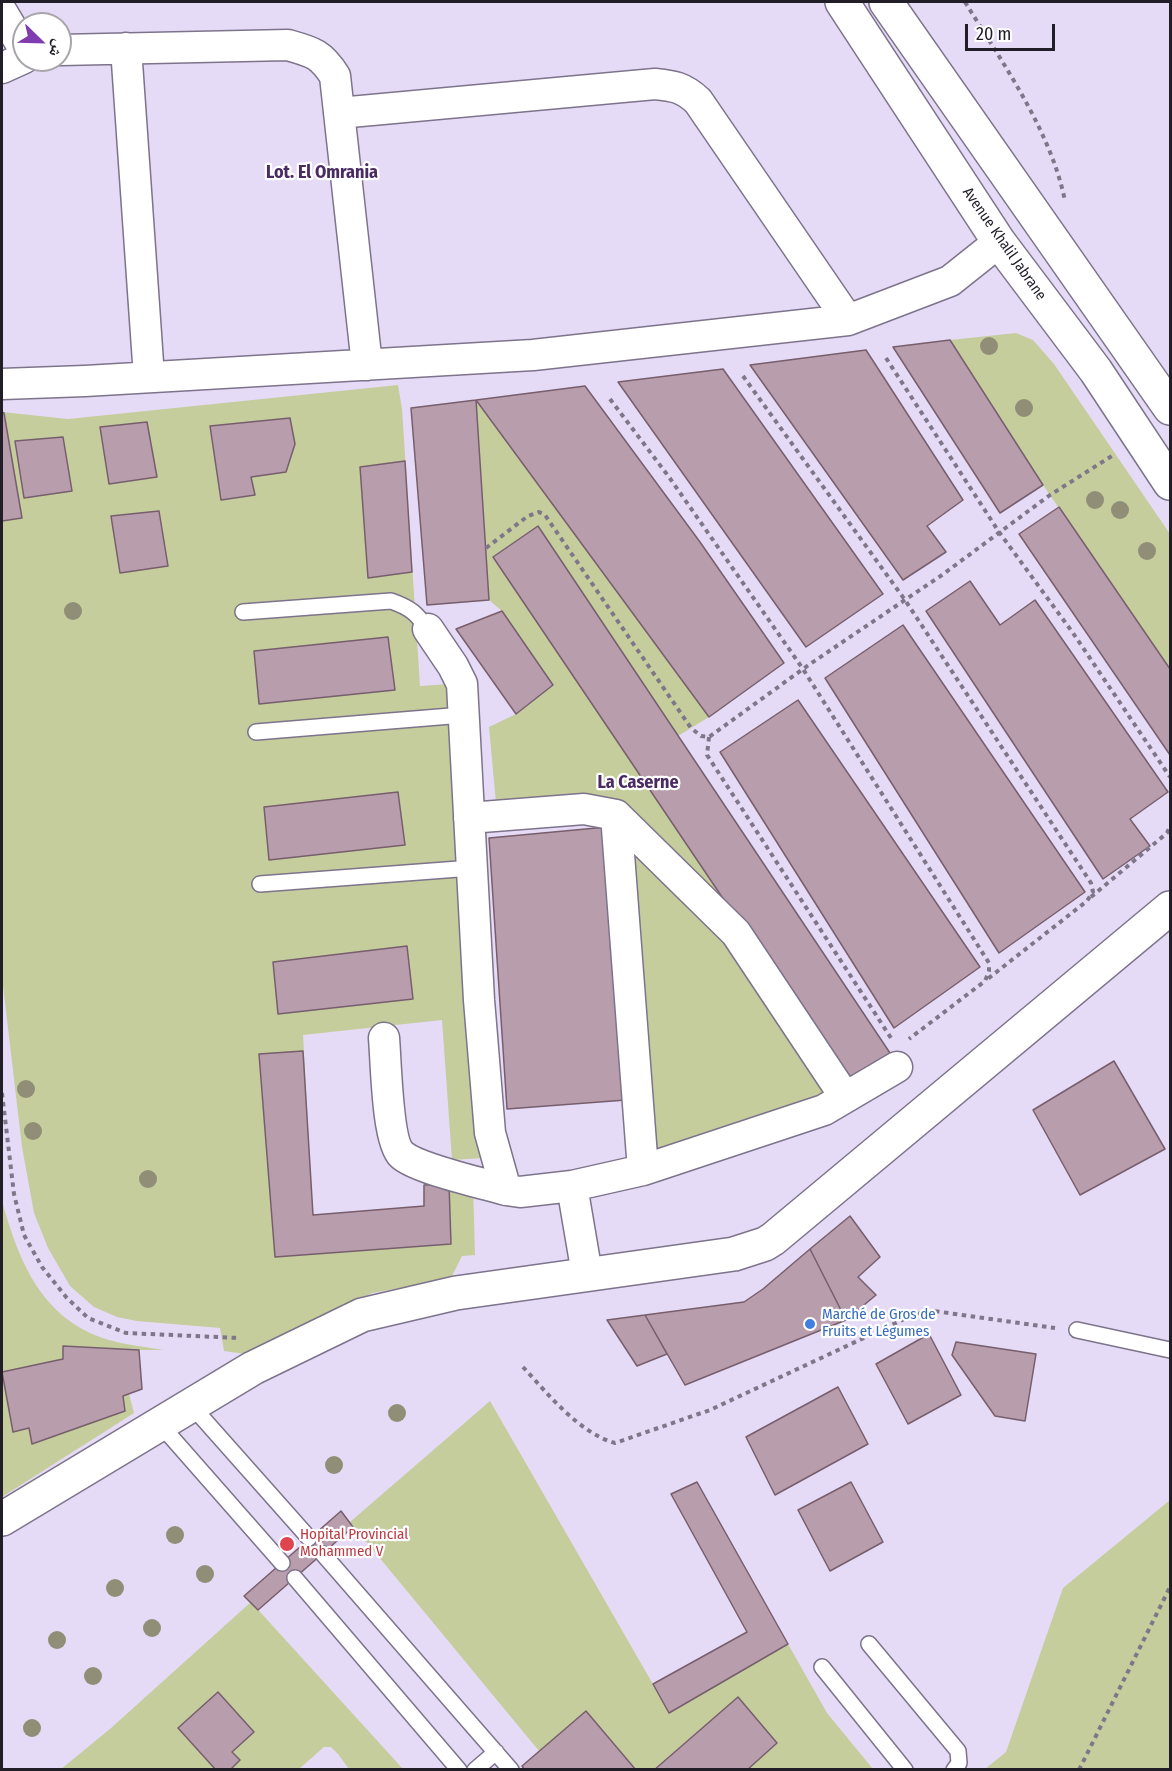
<!DOCTYPE html>
<html>
<head>
<meta charset="utf-8">
<style>
  body { margin:0 }
  #map { position:relative; width:1172px; height:1771px; overflow:hidden; background:#e6dbf6; font-family:"Fira Sans Condensed","Noto Naskh Arabic",sans-serif }
  canvas { display:block }
  .frame { position:absolute; inset:0; border:3px solid #221e28; pointer-events:none }
  .north { position:absolute; left:12px; top:12px; width:60px; height:60px; box-sizing:border-box; background:#fff; border:2px solid #a7a5a9; border-radius:50%; rotate:113deg; font-size:16px; font-weight:700; line-height:24px; text-align:center; color:#221e28 }
  .north::after { content:''; display:block; margin:auto; width:21px; height:27px; background:#803caf; clip-path:polygon(50% 0,100% 100%,50% 72%,0 100%) }
  .scale { position:absolute; left:965px; top:24px; width:90px; height:27px; box-sizing:border-box; border:3px solid #221e28; border-top:0; padding-left:8px; font-size:18px; line-height:21px; white-space:nowrap; color:#221e28; -webkit-text-stroke:4px #fff; paint-order:stroke }
</style>
</head>
<body>
<div id="map">
<canvas width="1172" height="1771"></canvas>
<div class="frame"></div>
<div class="north">ش</div>
<div class="scale">20 m</div>
</div>
<script>
const g = document.querySelector('canvas').getContext('2d');
g.lineJoin = 'round';
function fillPath(path, color) {
  g.fillStyle = color;
  g.fill(path, 'evenodd');
}
function trace(path, color, width, dash) {
  g.strokeStyle = color;
  g.lineWidth = width;
  g.lineCap = dash ? 'butt' : 'round';
  g.setLineDash(dash || []);
  g.stroke(path);
}
function drawText(font, color, halo, rows, align = 'center') {
  g.font = font + ' "Fira Sans Condensed",sans-serif';
  g.lineWidth = 4.5;
  g.setLineDash([]);
  g.textBaseline = 'middle';
  g.strokeStyle = halo;
  g.fillStyle = color;
  for (const [text, x, y, turn = 0] of rows) {
    g.save();
    g.translate(x, y);
    g.rotate((+turn || 0) * Math.PI / 180);
    g.textAlign = isNaN(turn) ? turn : align;
    if (halo) g.strokeText(text, 0, 0);
    g.fillText(text, 0, 0);
    g.restore();
  }
}
fillPath(new Path2D(`
  M1016 333 1033 340 1054 364 1170 534V669L1043 485 950 340Z
  M398 385 402 409 420 686 450 684 483 1158 452 1160 442 1020 303 1035 313 1215 423 1206 424 1190 473 1186 475 1255 462 1256 449 1282 422 1284 372 1293 320 1322 245 1354 224 1351 220 1328 137 1321 117 1317 94 1307 70 1286 48 1248 34 1213 22 1147 2 977V412L68 419Z
  M476 400 709 717 678 736 732 912 624 803H496L489 727 516 714 553 685 502 611 489 600Z
  M631 843 732 945 828 1091 653 1155Z
  M2 1201C19 1262 42 1320 109 1340 126 1345 146 1347 164 1350H129V1394L134 1413 2 1497Z
  M490 1401 669 1712 788 1644 827 1713 873 1769H747L777 1743 738 1697 654 1769H636L586 1711 539 1751 350 1522Z
  M1170 1500V1769H985L1006 1752 1063 1588Z
  M251 1602 403 1769H349L338 1754 331 1747H324L299 1769 60 1770 111 1728Z`), '#c5cd9d');
const building = new Path2D(`
  M950 340 1043 485 1000 513 893 347Z
  M866 350 963 500 927 526 946 552 903 580 750 365Z
  M723 369 883 594 806 647 618 382Z
  M585 386 700 542 784 663 709 717 476 400Z
  M476 400 489 600 427 605 411 408Z
  M2 412 4 413 22 518 2 521Z
  M290 418 295 444 286 472 251 477 255 495 221 500 210 426Z
  M147 422 157 477 109 484 100 427Z
  M63 437 72 491 24 498 15 441Z
  M405 461 412 572 368 578 360 467Z
  M1059 507 1170 669V755L1019 534Z
  M159 511 168 566 120 573 111 516Z
  M538 526 892 1056 848 1084 493 557Z
  M970 581 1000 625 1035 600 1168 792 1130 819 1150 846 1103 879 926 611Z
  M502 611 553 685 516 714 456 629Z
  M903 625 1085 892 999 953 825 678Z
  M388 637 395 690 259 704 254 651Z
  M798 700 980 967 894 1028 720 752Z
  M398 792 405 845 269 860 264 807Z
  M607 827 626 1100 507 1109 489 838Z
  M407 946 413 999 278 1014 273 962Z
  M303 1051 313 1215 424 1206V1185L449 1184 451 1244 275 1257 259 1054Z
  M1114 1061 1165 1149 1080 1195 1033 1110Z
  M850 1216 880 1257 858 1277 876 1295 846 1320 810 1249Z
  M810 1249 846 1320 685 1385 645 1315 744 1302 763 1289Z
  M645 1315 667 1354 637 1366 607 1320Z
  M929 1334 961 1395 908 1424 876 1364Z
  M956 1342 1036 1354 1025 1421 995 1416 952 1355Z
  M63 1346 139 1350 142 1389 123 1396 125 1411 32 1444 29 1428 13 1432 2 1372 63 1359Z
  M838 1387 868 1444 775 1495 746 1437Z
  M697 1482 788 1644 669 1713 653 1684 747 1632 671 1494Z
  M851 1482 883 1542 830 1571 798 1510Z
  M341 1511 353 1527 258 1610 244 1596Z
  M218 1692 254 1732 232 1752 240 1760 230 1770H216L178 1728Z
  M738 1697 777 1743 747 1770H654Z
  M586 1711 636 1770H525L522 1766Z`);
fillPath(building, '#b89dad');
trace(building, '#775e6d', 1.5);
const lane = new Path2D(`
  M243 612 391 601C411 608 416 613 428 629
  M256 732 463 715
  M260 884 472 868
  M1077 1330 1170 1350
  M191 1405 309 1538
  M159 1423 282 1563
  M323 1554 511 1770
  M295 1578 459 1770
  M869 1644 958 1751 959 1763 954 1770
  M822 1667 905 1770
  M475 1770 496 1752`);
const street = new Path2D(`
  M2 12 24 49
  M126 48 149 377
  M60 50 288 45C313 52 321 54 335 76L367 365
  M2 68 24 58
  M339 113 655 84C674 86 683 87 698 101L848 320
  M2 384 85 381 533 355 848 320 950 281 999 242
  M428 629 453 666 462 684 479 1000 490 1133 506 1190 520 1192 572 1186 643 1170 824 1110 897 1067
  M616 815 643 1170
  M469 818 584 809 616 815 736 933 845 1097
  M384 1038C386 1060 387 1142 402 1155 418 1169 482 1183 506 1190
  M572 1186 587 1274`);
const secondary = new Path2D(`
  M2 1519 253 1368 362 1315 456 1293 734 1254 765 1244 773 1239 1170 908`);
const primary = new Path2D(`
  M842 2 999 242 1096 371 1170 483
  M886 2 1170 408`);
trace(lane, '#7d738b', 18);
trace(street, '#7d738b', 33);
trace(secondary, '#7d738b', 36);
trace(primary, '#7d738b', 36);
trace(new Path2D(`
  M965 2C1002 62 1051 131 1065 201
  M886 358 999 532 1073 633 1170 777
  M743 376 905 600 1091 883 1093 892 1087 901 985 981
  M610 399 669 477 803 669 989 963V971L985 981 909 1039
  M486 548 528 516 539 512 545 515 691 728 701 736 709 737 810 664 942 575 1050 495 1115 454
  M709 737 707 755 891 1038
  M1091 897 1167 833 1170 826
  M2 1093 14 1194 24 1235 42 1267 66 1297 88 1318 126 1333 240 1338
  M523 1367C548 1394 579 1433 615 1443L710 1410 915 1314 934 1311 1055 1328
  M1079 1770 1170 1587`), '#7f7789', 4, [4.5, 4.5]);
trace(lane, '#fff', 15);
trace(street, '#fff', 30);
trace(secondary, '#fff', 33);
trace(primary, '#fff', 33);
g.fillStyle = '#908e76';
for (const [x, y] of [
  [989,346],
  [1024,408],
  [1095,500],
  [1120,510],
  [1147,551],
  [73,611],
  [26,1089],
  [33,1131],
  [148,1179],
  [397,1413],
  [334,1465],
  [175,1535],
  [205,1574],
  [115,1588],
  [152,1628],
  [57,1640],
  [93,1676],
  [32,1728]
]) {
  g.beginPath();
  g.arc(x, y, 9, 0, 2 * Math.PI);
  g.fill();
}
for (const [x, y, r, color] of [
  [810,1324,6,"#3f7fe0"],
  [287,1544,8,"#e0444e"]
]) {
  const dot = new Path2D();
  dot.arc(x, y, r, 0, 2 * Math.PI);
  g.fillStyle = color;
  g.fill(dot);
  trace(dot, '#fff', 2);
}
drawText('15px', '#221e28', '#fff', [
  ["Avenue Khalil Jabrane",1004,244,55]
]);
drawText('15px', '#366cbe', '#fff', [
  ["Marché de Gros de",822,1315],
  ["Fruits et Légumes",822,1332]
], 'left');
drawText('15px', '#be3a42', '#fff', [
  ["Hopital Provincial",300,1535],
  ["Mohammed V",300,1552]
], 'left');
drawText('bold 18px', '#4a2a63', '#fff', [
  ["Lot. El Omrania",322,173],
  ["La Caserne",638,783]
]);
</script>
</body>
</html>
